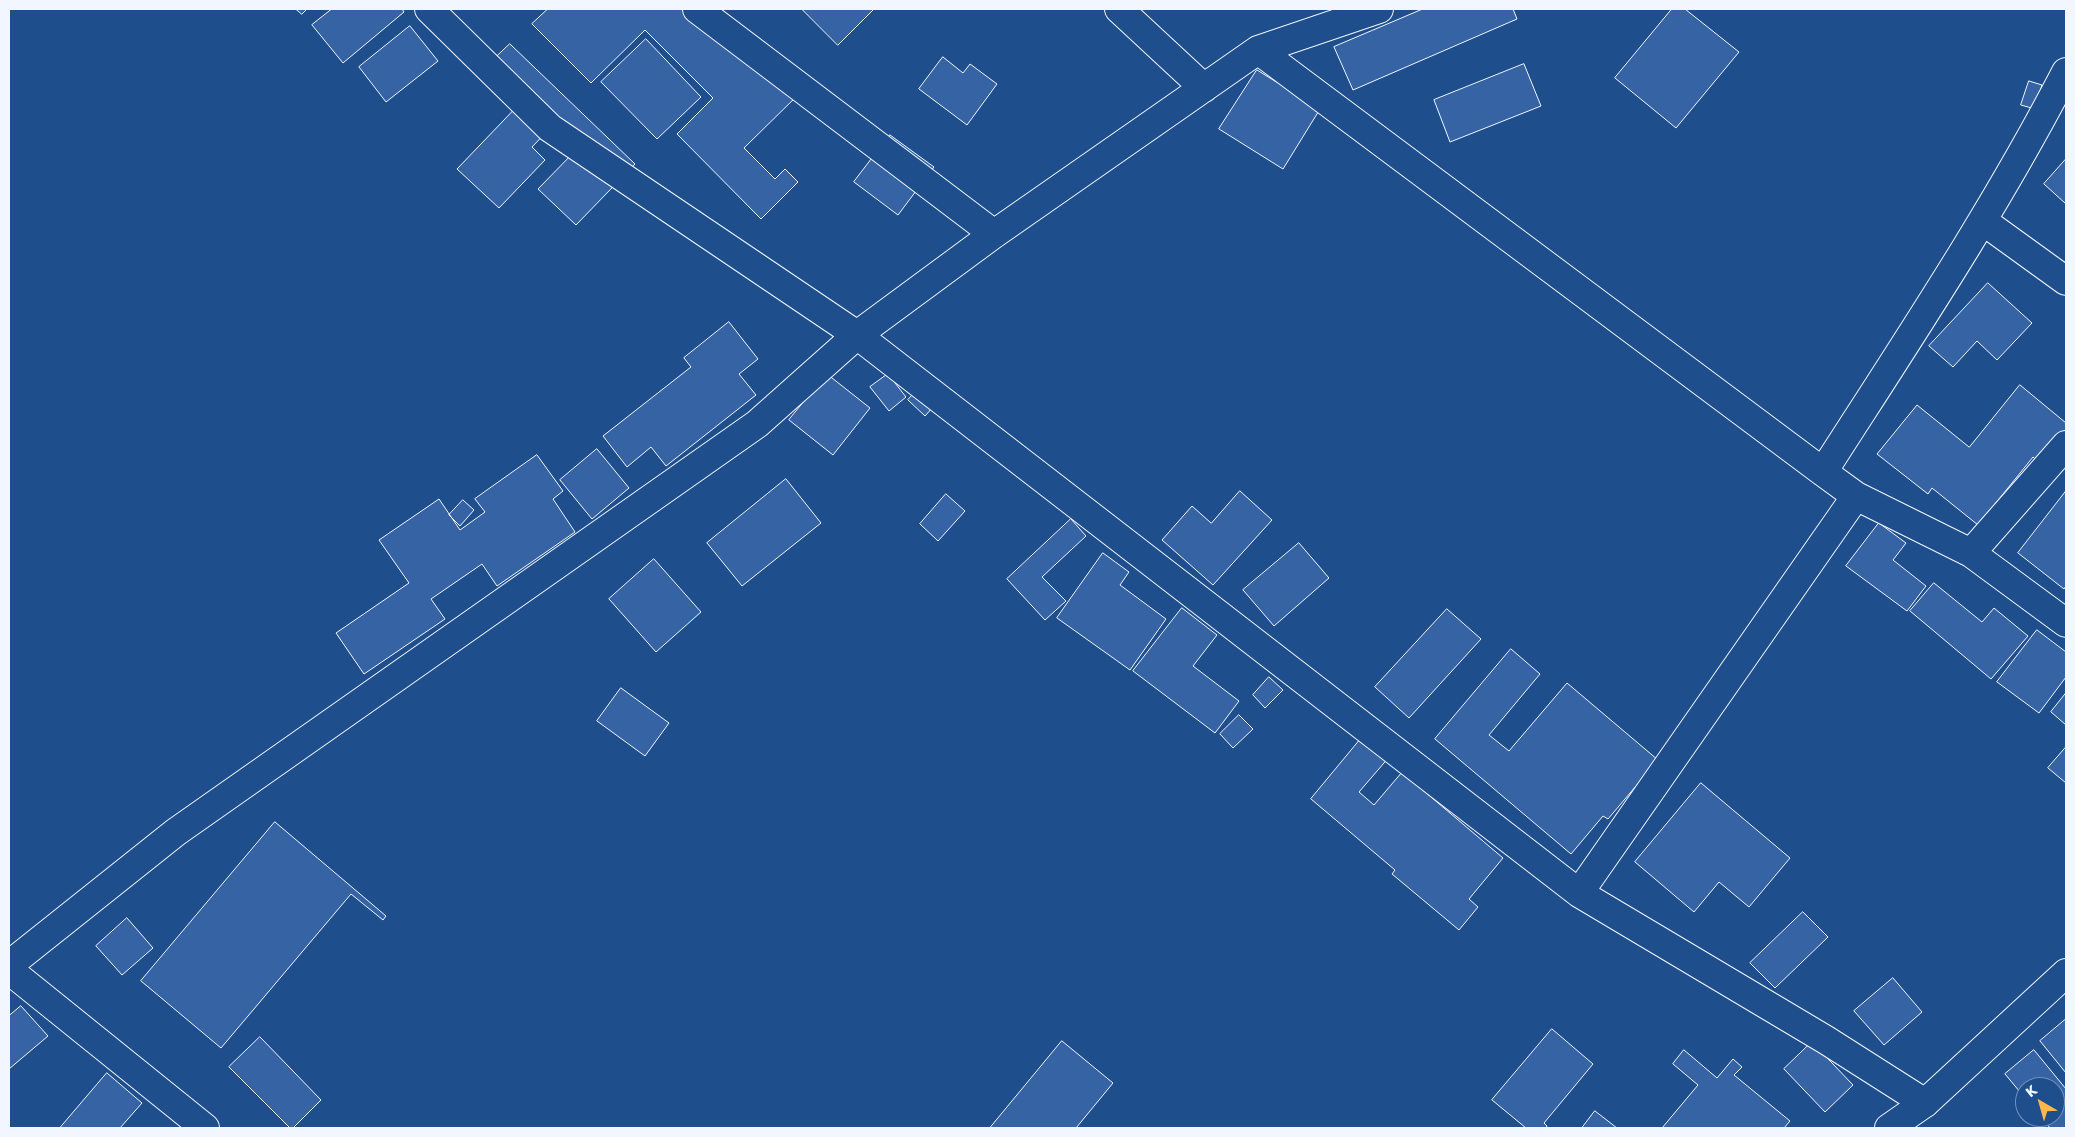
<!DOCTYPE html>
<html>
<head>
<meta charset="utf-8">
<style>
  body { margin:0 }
  #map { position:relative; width:2075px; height:1137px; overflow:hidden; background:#1f4e8c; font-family:Jost,sans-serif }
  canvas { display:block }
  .frame { position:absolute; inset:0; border:10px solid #f2f6ff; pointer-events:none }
  .north { position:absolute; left:2015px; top:1077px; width:50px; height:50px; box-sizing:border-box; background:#1f4e8c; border:1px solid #7391ba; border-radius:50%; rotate:322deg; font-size:14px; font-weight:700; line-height:20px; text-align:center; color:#f2f6ff }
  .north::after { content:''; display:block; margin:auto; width:18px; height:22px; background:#ffb74d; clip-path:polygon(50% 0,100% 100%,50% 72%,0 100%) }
</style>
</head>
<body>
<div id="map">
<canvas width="2075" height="1137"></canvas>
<div class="frame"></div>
<div class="north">K</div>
</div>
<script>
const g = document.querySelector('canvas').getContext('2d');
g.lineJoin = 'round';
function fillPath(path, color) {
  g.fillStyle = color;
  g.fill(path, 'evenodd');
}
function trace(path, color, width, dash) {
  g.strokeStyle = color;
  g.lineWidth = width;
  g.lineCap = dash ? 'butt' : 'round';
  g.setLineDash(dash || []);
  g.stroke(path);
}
const building = new Path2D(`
  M296 9H307L302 14Z
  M332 9H402L404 12 343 63 312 25Z
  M548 9H717L801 92 744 148 775 179 785 169 798 182 761 219 677 134 713 98 645 30 591 83 532 24Z
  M802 9H874L838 45Z
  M1423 9H1513L1517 19 1353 90 1334 47Z
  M1672 9H1685L1739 52 1676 128 1615 78Z
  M410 26 438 61 386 102 359 67Z
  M646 39 701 97 657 139 601 82Z
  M510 44 635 164 576 225 538 189 577 149 553 125 532 147 545 160 499 208 457 169 526 97 491 62Z
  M943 57 963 73 970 64 997 84 967 125 919 89Z
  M1524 64 1541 106 1450 142 1434 100Z
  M1257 70 1320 109 1283 169 1219 129Z
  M2029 81 2042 85 2035 109 2021 105Z
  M890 135 934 167 898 215 854 182Z
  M2066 159V204L2044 184Z
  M1988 283 2032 323 1997 360 1977 341 1953 367 1929 346Z
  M729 322 758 359 739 374 756 395 666 466 651 447 627 467 603 436 691 367 684 358Z
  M827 374 870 408 833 455 789 420Z
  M888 374 906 397 889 411 870 387Z
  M2020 385 2066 423V434L2042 465 2033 457 1978 525 1932 488 1928 494 1877 454 1917 405 1969 447Z
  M917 390 933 407 925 416 908 400Z
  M597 449 629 488 592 519 560 480Z
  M537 455 563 491 553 499 575 532 497 586 482 564 431 599 445 619 364 674 336 633 409 583 379 540 439 499 460 530 485 512 475 499Z
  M786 479 821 523 742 586 707 543Z
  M1240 491 1272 520 1213 585 1162 540 1192 506 1211 523Z
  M2066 491V586L2064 589 2018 553Z
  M946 494 965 511 938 541 920 524Z
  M463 500 474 510 460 526 449 515Z
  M1071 519 1086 536 1042 577 1066 601 1045 620 1007 579Z
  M1879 523 1906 543 1893 560 1926 586 1907 611 1846 566Z
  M1299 543 1329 578 1274 626 1243 590Z
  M1103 553 1129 572 1120 585 1166 619 1130 670 1057 618Z
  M654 559 701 612 656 652 609 599Z
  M1934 583 1982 622 1994 608 2028 636 1991 679 1910 611Z
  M1182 608 1217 635 1193 666 1239 701 1215 733 1133 671Z
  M1447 609 1481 639 1409 718 1375 687Z
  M2037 630 2066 652V677L2039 713 1997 682Z
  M1511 649 1540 674 1489 735 1509 751 1567 683 1658 760 1608 819 1603 816 1571 854 1435 739Z
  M1269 677 1283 690 1265 708 1253 695Z
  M621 688 669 723 645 756 597 721Z
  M2066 693V725L2051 712Z
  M1239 715 1253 729 1233 748 1220 734Z
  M1364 735 1390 756 1359 792 1374 805 1414 758 1430 772 1418 786 1503 858 1469 899 1478 907 1459 930 1392 874 1395 870 1311 799Z
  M2066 747V783L2048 768Z
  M1701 783 1790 858 1749 907 1719 882 1694 912 1635 862Z
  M275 822 386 916 383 920 351 894 221 1048 141 981Z
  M1803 912 1828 937 1775 988 1750 963Z
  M127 918 153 948 122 975 96 946Z
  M1893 978 1922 1012 1884 1045 1854 1011Z
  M21 1006 48 1036 9 1069V1016Z
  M2066 1019V1073L2040 1041Z
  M1552 1029 1593 1064 1544 1123 1547 1126 1546 1128H1526L1492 1100Z
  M260 1037 321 1100 293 1128H290L229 1067Z
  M1062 1041 1113 1083 1076 1128H990Z
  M1812 1042 1853 1085 1825 1112 1784 1069Z
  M1684 1050 1717 1078 1733 1059 1742 1067 1734 1075 1790 1121 1784 1128H1662L1698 1085 1673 1064Z
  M2034 1050 2066 1089V1128H2050L2041 1117H2055V1087H2025V1098L2005 1074Z
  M107 1073 142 1103 120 1128H60Z
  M1595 1111 1617 1128H1582Z`);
fillPath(building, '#3563a3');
trace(building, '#f2f6ff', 1);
const minor = new Path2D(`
  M429 9 550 128 857 335 1579 893 1826 1040 1925 1103
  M697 9 994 234
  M1119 9 1204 88
  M1258 50 1823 472 1856 496 1971 553 2066 623
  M1983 221 2066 281
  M1823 472C1907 341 1994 211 2066 72
  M1971 553 2066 445
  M1579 893 1856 496
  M9 965 176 832 757 424 857 335 994 234 1258 50 1379 9
  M9 970 205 1128`);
const major = new Path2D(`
  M1889 1128 1925 1103 2066 973`);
trace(minor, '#f2f6ff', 30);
trace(major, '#f2f6ff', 30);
trace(minor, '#1f4e8c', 28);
trace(major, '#1f4e8c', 28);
</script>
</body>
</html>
